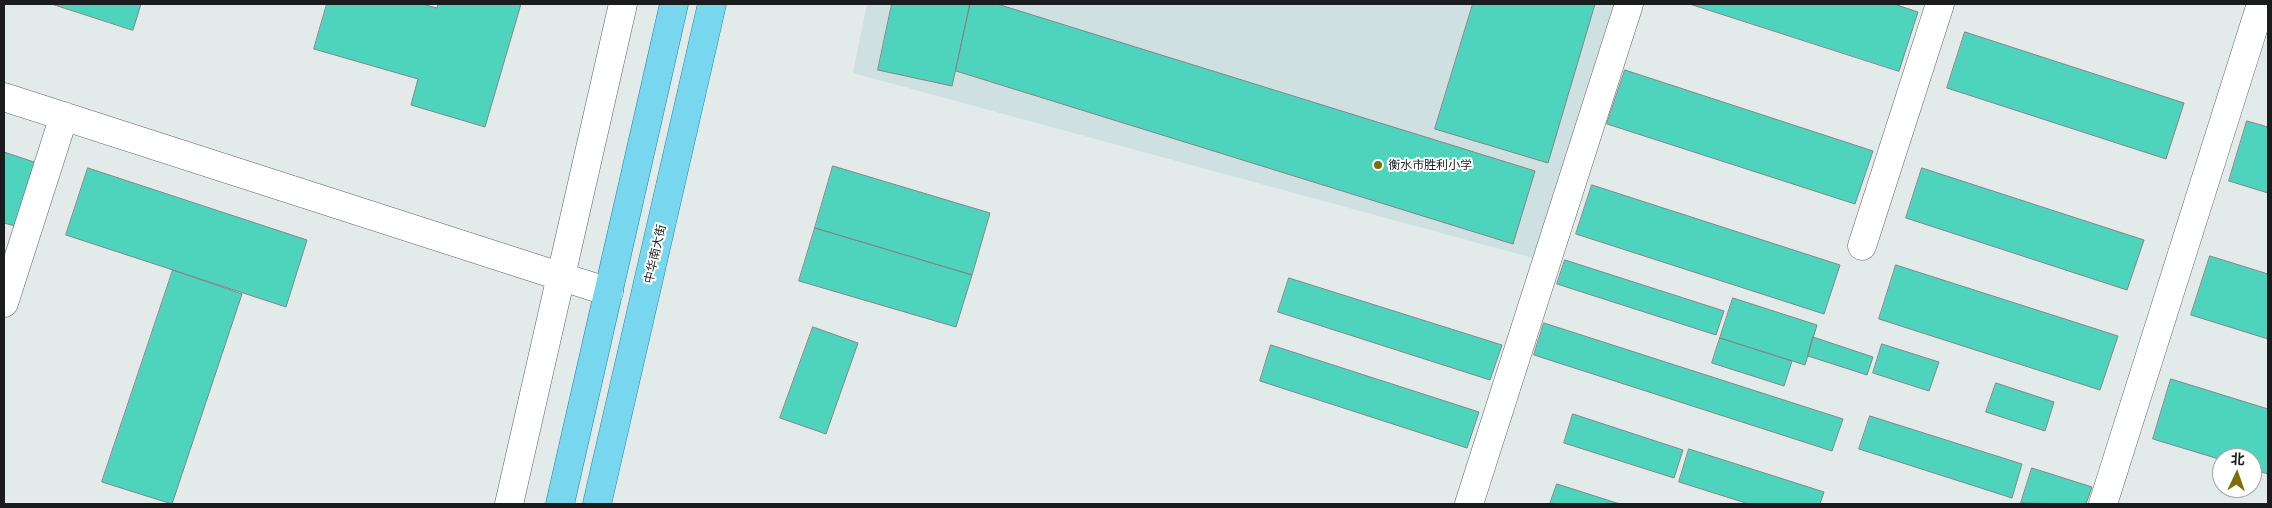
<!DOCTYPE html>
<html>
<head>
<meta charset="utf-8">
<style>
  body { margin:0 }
  #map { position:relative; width:2272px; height:508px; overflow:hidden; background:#e2eaea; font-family:Ubuntu,"Noto Sans SC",sans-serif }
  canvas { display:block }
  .frame { position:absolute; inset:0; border:5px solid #1a1c1d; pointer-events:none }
  .north { position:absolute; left:2212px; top:448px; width:50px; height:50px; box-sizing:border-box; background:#fff; border:1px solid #a3a4a5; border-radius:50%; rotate:3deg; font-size:14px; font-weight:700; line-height:20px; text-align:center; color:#1a1c1d }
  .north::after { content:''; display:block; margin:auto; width:18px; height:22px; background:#7f6d09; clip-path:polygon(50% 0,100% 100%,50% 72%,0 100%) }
</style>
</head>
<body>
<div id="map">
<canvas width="2272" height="508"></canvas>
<div class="frame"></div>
<div class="north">北</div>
</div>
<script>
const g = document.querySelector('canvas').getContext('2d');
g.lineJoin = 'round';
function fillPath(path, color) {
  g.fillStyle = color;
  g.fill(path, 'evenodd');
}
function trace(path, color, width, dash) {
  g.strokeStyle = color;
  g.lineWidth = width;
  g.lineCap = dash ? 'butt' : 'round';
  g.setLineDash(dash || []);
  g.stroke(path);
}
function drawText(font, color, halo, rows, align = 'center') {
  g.font = font + ' Ubuntu,"Noto Sans SC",sans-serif';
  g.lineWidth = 4;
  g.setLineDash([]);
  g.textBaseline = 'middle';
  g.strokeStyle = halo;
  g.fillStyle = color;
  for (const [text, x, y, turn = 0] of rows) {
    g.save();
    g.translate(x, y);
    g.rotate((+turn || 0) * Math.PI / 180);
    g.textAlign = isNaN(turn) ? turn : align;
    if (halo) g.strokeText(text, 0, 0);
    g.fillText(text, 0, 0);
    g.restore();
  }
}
fillPath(new Path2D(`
  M867 4H1614L1533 258 853 73Z`), '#cee0e1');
const building = new Path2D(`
  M52 4H141L133 30Z
  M327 4H422L437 8 438 4H521L485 127 411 105 418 79 314 49Z
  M892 4H970L952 86 878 70Z
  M970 4H997L1535 171 1513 244 956 71Z
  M1473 4H1595L1548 163 1435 129Z
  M1690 4H1894L1918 12 1899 71Z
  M1965 32 2184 103 2166 159 1947 88Z
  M1625 70 1873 151 1855 204 1607 124Z
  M2247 121 2268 127V193L2229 181Z
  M4 152 40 164 19 227 4 223Z
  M833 166 990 213 972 275 815 228Z
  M88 168 307 240 286 307 66 235Z
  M1922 168 2144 240 2127 290 1906 218Z
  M1592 185 1840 265 1824 314 1576 234Z
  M815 228 972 275 956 327 799 281Z
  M2210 256 2268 274V339L2191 315Z
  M1565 260 1724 311 1716 335 1557 284Z
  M1896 265 2118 336 2100 390 1879 319Z
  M173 270 242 294 172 504 102 482Z
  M1289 278 1502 345 1490 380 1278 312Z
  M1733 298 1817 325 1805 365 1720 338Z
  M1544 323 1843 419 1832 451 1534 355Z
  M813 327 858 343 826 434 780 418Z
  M1813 337 1873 357 1867 375 1808 356Z
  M1720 338 1792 361 1784 386 1712 363Z
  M1882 344 1939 362 1929 391 1873 373Z
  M1271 345 1479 412 1467 448 1260 381Z
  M2171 379 2268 409V474L2252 469V458H2222V460L2153 439Z
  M1996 383 2054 402 2045 431 1986 412Z
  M1573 414 1683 450 1674 478 1564 443Z
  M1870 416 2022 464 2012 498 1859 449Z
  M1689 449 1824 492 1820 504H1749L1679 482Z
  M2032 468 2092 487 2086 504 2021 503Z
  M1557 484 1620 504H1550Z`);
fillPath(building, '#4ed4bd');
trace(building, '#808786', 1);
const minor = new Path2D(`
  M4 97 609 292
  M1862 246 1940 4
  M4 303 64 116
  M509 504 623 4
  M1469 504 1629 4
  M2103 504 2261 4`);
const major = new Path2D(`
  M560 504 674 4
  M597 504 712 4`);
trace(minor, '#5e6566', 29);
trace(major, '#1d859e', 29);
trace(minor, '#fff', 28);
trace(major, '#78d7ef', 28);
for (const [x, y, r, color] of [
  [1378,165,5,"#7f6d09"]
]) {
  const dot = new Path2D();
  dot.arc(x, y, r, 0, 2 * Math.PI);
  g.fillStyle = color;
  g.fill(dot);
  trace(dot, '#fff', 2);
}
drawText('12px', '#1a1c1d', '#fff', [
  ["衡水市胜利小学",1388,165]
], 'left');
drawText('12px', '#1a1c1d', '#fff', [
  ["中华南大街",655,254,-77]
]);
</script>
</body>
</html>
